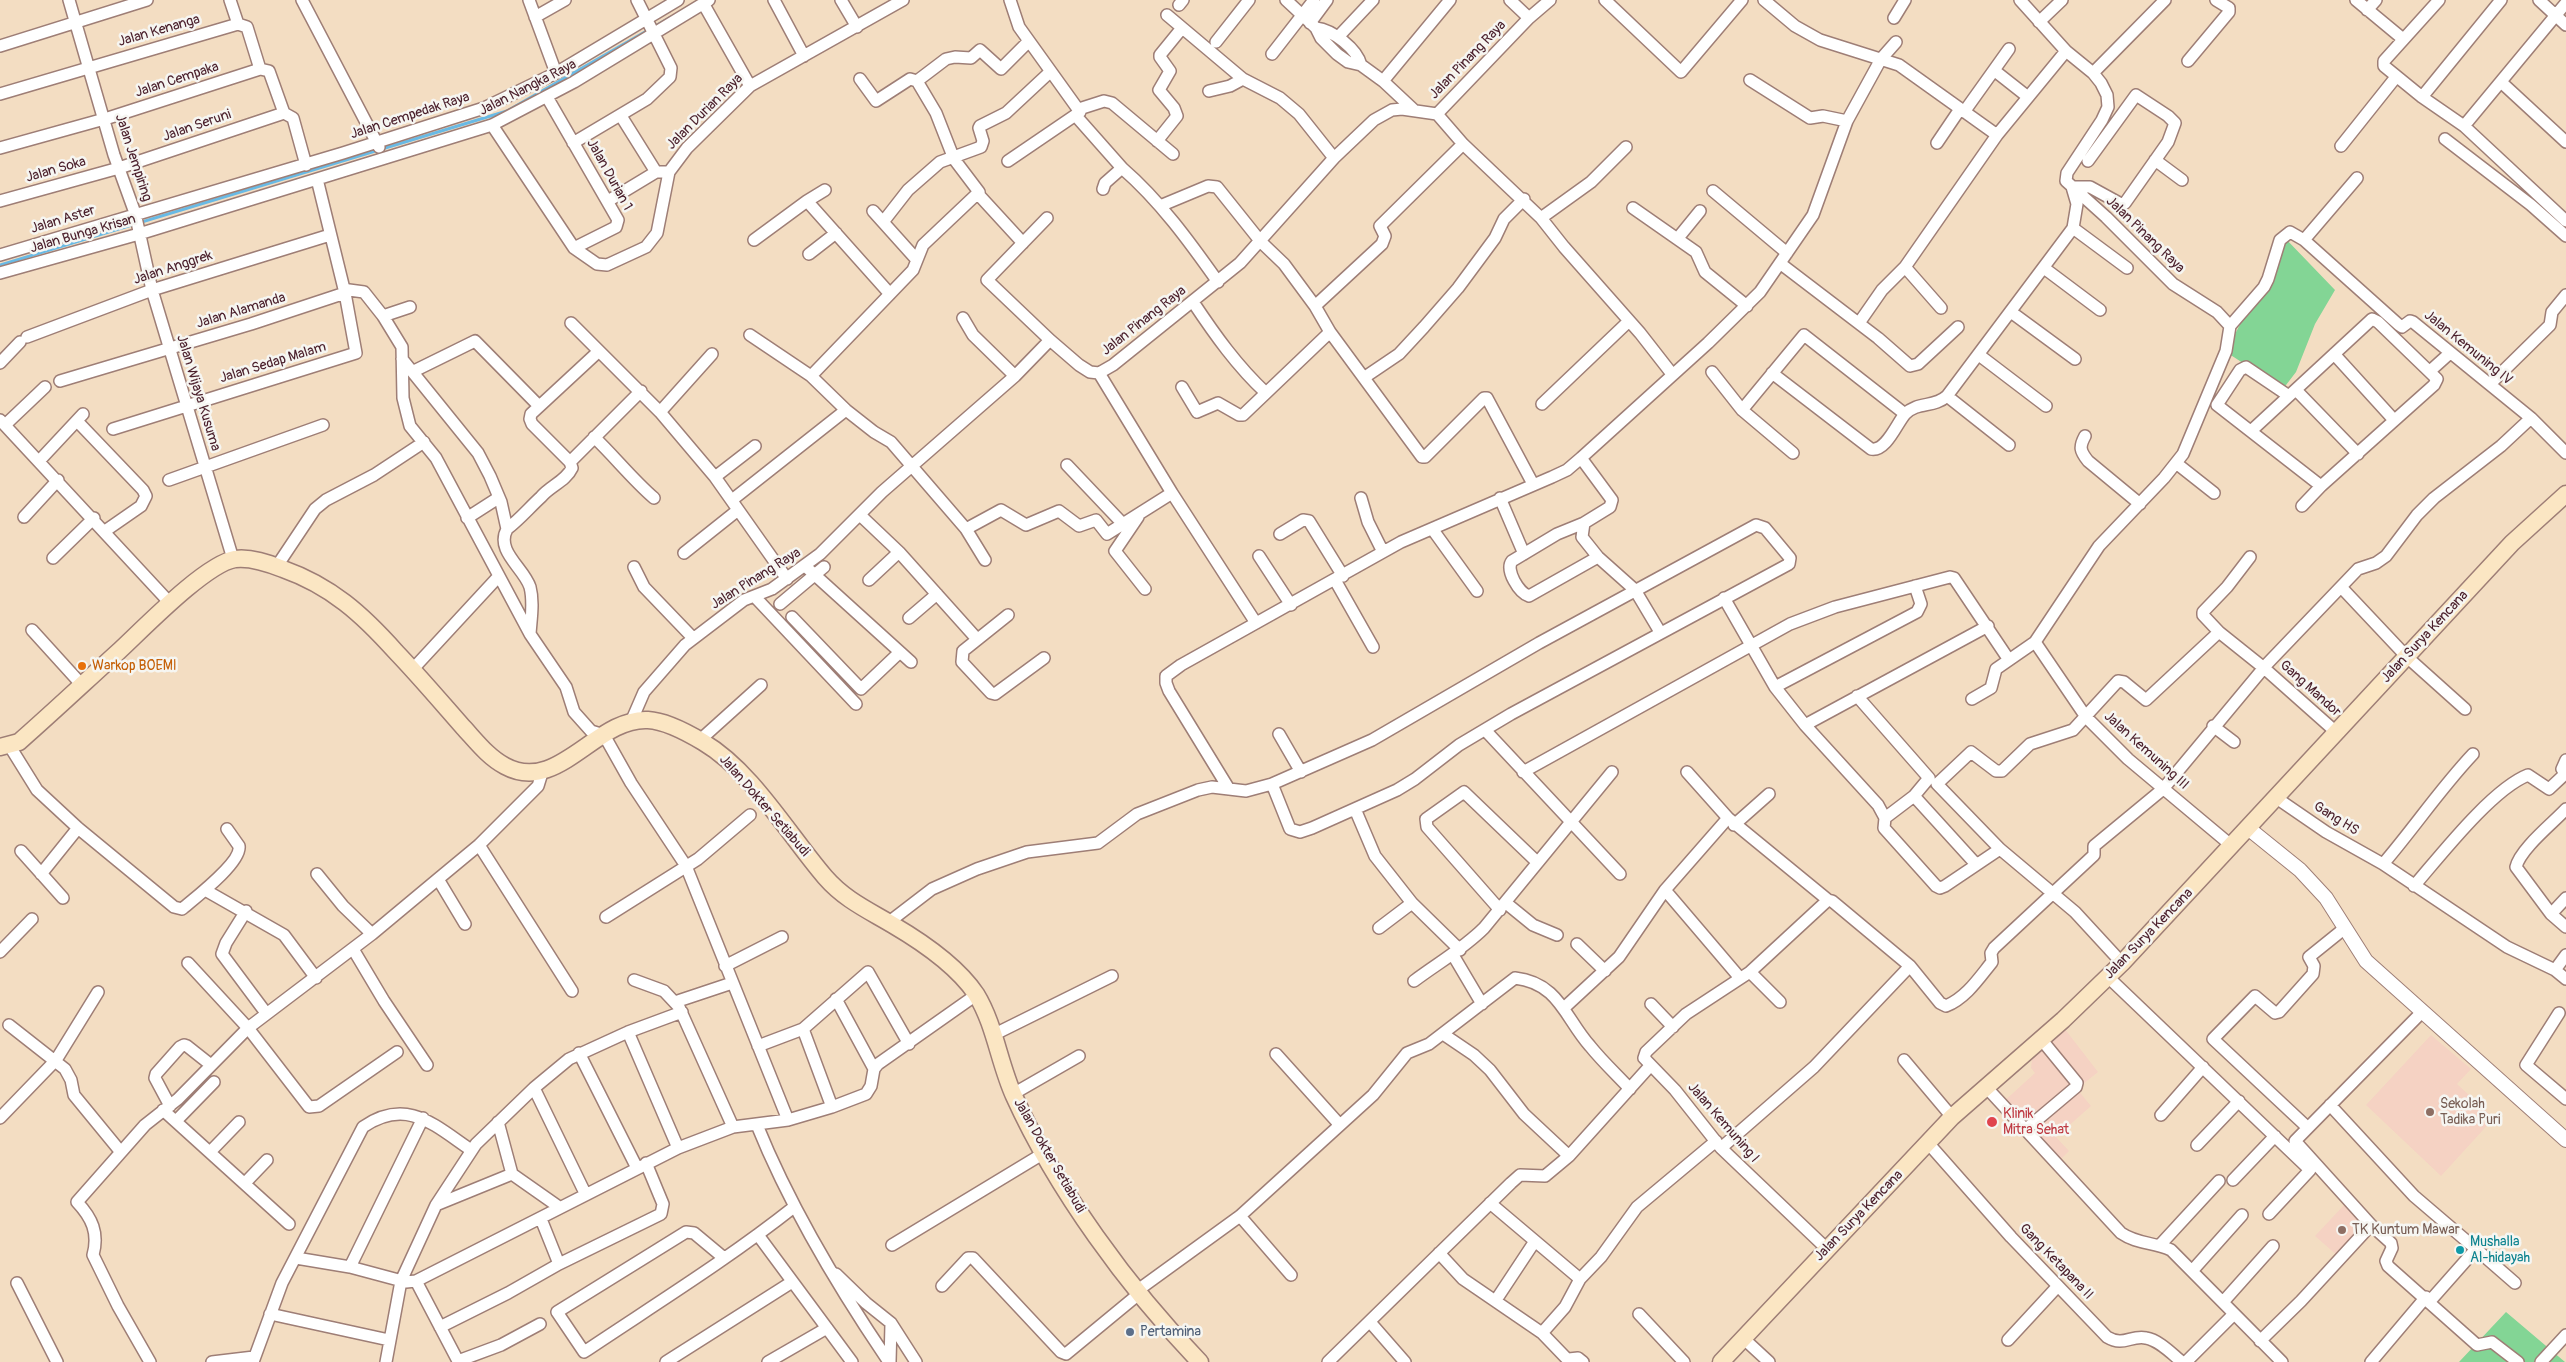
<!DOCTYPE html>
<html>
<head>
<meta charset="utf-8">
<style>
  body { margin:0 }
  canvas { display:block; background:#f3ddc2 }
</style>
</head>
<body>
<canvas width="2566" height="1362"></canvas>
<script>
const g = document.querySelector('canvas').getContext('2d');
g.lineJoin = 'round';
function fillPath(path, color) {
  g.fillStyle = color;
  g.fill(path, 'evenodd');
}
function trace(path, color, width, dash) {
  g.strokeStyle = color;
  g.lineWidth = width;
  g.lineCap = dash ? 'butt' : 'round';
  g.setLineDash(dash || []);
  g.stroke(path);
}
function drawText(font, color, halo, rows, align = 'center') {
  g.font = font + ' Pangolin,sans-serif';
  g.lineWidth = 5;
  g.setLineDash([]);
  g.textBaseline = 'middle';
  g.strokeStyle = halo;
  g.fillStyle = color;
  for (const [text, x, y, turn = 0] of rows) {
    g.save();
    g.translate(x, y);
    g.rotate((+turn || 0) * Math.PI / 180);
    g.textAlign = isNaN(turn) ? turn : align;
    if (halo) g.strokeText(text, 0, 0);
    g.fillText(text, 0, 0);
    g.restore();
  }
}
fillPath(new Path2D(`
  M2061 1024 2098 1072 2077 1089 2091 1106 2056 1137 2069 1151 2056 1164 2001 1104 2035 1073 2031 1068 2032 1060 2026 1054Z
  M2431 1035 2471 1069 2457 1084 2494 1118 2441 1176 2366 1105Z
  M2345 1204 2368 1224 2339 1257 2315 1236Z`), '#f5d2c3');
fillPath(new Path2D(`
  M2284 237 2335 290 2315 324 2296 372 2283 389 2226 352Z
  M2506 1312 2565 1362H2459Z`), '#83d595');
trace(new Path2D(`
  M0 265 507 111 671 17`), '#69bae5', 3);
const minor = new Path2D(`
  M69 0 114 155 135 213 152 290 233 559
  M230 0 238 24 247 27 260 69 269 71 284 113 293 118 306 165
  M302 0 379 147
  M529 0 556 73
  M774 0 804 56
  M841 0 857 27
  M1286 0 1316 28 1321 38 1337 54 1348 62 1361 65 1383 81 1414 110
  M1510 0 1529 18
  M1605 0 1681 72 1742 0
  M1764 0 1795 26 1820 40 1899 65 1997 135
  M2356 0 2403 39
  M2439 0 2384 61V66L2422 97 2464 126 2566 221
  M2539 0 2566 25
  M703 3 750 86
  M1179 5 1183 0
  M2367 10 2376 0
  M1167 15 1243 79 1280 98 1299 114 1334 158
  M535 17 565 0
  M1894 18 1905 0
  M2039 22 2062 0
  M1310 23 1327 0
  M1316 28C1333 30 1357 49 1361 65
  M1338 37 1373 0
  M1216 42 1249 0
  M0 46 147 0
  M1272 54 1314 0
  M2188 61 2229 12V8L2216 0
  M1995 71 2028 97
  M2093 73 2165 0
  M1750 80 1810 118 1823 116 1847 121
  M917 81 946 59 955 57 971 58 980 50 1001 69 1028 42
  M1383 81 1450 0
  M2501 82 2566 142
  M1209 91 1230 86 1243 79
  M0 94 238 24
  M547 97 618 220 616 227 574 248
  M2422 97 2501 0
  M1079 109 1104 101 1112 103 1173 154
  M1964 112 2009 49
  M1437 114 1463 144 1541 218 1564 247 1640 333 1672 374
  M621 116 656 172
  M1076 116 1122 168
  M492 125 574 248 597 264 607 265 646 247 657 233 669 172 687 148 750 86 903 0
  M2464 126 2566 3
  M2445 139 2531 205 2566 236
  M1157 141 1177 116 1174 108 1159 90 1170 71 1160 57V55L1182 28
  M573 143 647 99 670 77 671 68 637 0
  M1937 143 1960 109
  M2341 146 2396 77
  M0 148 108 118 260 69
  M2155 160 2182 180
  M1008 161 1080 112 1019 27 1010 0
  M2072 187H2090L2121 204 2125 203 2168 142 2175 123 2168 116 2136 95 2088 161
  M1103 189 1105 183 1122 168C1160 201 1189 241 1218 282
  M1713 191 1787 253
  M978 194 1023 243
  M0 201 119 168 284 113
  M608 201 656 172H669
  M807 201 825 190
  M1160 206 1208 186 1217 187 1261 242 1284 264 1315 306 1330 332 1422 457H1425L1484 398H1487L1533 484
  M1633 208 1696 252 1705 272 1747 306
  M873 211 917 260
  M1047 218 987 280 1050 340
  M1541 218 1591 182 1626 147
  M883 222 908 190 940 162 981 147 983 141 979 128 980 126 1006 113 1050 72
  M2073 228 2127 268
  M1678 238 1700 211
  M754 240 807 201 890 294
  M2304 240 2399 325 2402 327 2410 321 2413 322 2531 418 2566 453
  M809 254 836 233
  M0 255 343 153 484 108 556 73 678 0
  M1781 264 1878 338 1910 366 1918 364 1958 327
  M1905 267 1941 308
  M2044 268 2100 310
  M0 273 139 234 492 125 574 82 709 0
  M1193 302C1215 335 1237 366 1266 393
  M1315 306 1382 244 1385 236 1380 226 1463 144
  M2011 312 2075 359
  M383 316 410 307
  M963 318 973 335 1015 376
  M571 323 660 412 715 477 787 579
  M1859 323 1882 290 1905 267 1997 135 2066 51
  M2230 326 2264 287 2268 279 2280 240 2290 232 2304 240 2357 178
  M750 335 811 376 846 410 874 432 891 442 966 529 985 560
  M27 337 152 290 330 235
  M2334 354 2394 420
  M1979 355 2046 406
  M402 359 478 453 490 476 501 502
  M0 363 20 342
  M414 371 475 341 538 405
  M2430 371 2450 353
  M1712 372 1742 410 1793 453
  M1099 373 1172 493 1256 623
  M1772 373 1871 449C1886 452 1897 423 1905 414 1918 401 1934 408 1947 396L2073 228 2077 204 2072 187
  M811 376 913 270 923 245 979 192 954 159 936 113 917 81 910 79 876 101 860 79
  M1365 377 1399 354 1424 327 1458 288 1495 238 1504 219 1524 199
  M60 381 251 324 345 293 349 290 364 292 383 316 402 347 403 398 410 426 436 458 530 634 566 687 574 712 591 731 604 735 631 783 686 866 788 1120
  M2490 384 2550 325 2552 312 2566 295
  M1182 387 1197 412 1218 403 1239 415H1243L1330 332
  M2296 390 2358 454
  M1947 396 2009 445
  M2289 396 2246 367 2240 370 2217 405 2321 486
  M1542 404 1629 321
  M1742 410 1804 335 1905 414
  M660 412 712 354
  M0 420 170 603
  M77 421 143 490 146 496 141 506 105 531
  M5 425 45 387
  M113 429 356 353 345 293 317 179
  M2251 431 2372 319 2378 322 2437 379 2434 385 2321 486 2302 506
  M2085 436C2079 447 2080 451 2088 461L2140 504
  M594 437C615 457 632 479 654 498
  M1581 458 1612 500 1610 507 1584 523 1582 537 1598 557 1635 590 1660 632
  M40 460 83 414
  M570 462 641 391
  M2176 463 2214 493
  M1067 465 1123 524
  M715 477 755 446
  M169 480 323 425
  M1361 498 1368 522 1383 552
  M1500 498 1524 554
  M732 500 846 410
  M860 515 899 552 977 639
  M24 517 58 480
  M1138 517 1115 551 1145 589
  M467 518 495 500 501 502 507 529C495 551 524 568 530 587 534 602 531 619 530 634
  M1584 523 1557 534 1512 561C1505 570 1519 593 1529 596L1598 557
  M507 529C520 519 529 508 541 497 550 486 566 481 572 468L570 462 532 424 530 419 531 414 599 351
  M966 529 1001 510 1026 525 1059 511 1079 526 1096 520 1107 534 1172 493
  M1433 530 1477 591
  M1280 534 1303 520 1309 521 1343 576
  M684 553 738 510
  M1259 556 1291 605
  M2250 557 2227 587 2203 612V615L2219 632 2264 668 2336 732
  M53 558 94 518
  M277 566 315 509 326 500 374 475 424 442
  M805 566 911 662
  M634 567 644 587 693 638
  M869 580 899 552
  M1335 580 1373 647
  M2341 587 2407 657 2465 709
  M755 597 856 704
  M1724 598 1775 687 1805 725 1878 805 1885 818 1884 828 1936 886 1940 888 1945 886 2000 849
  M780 604 824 567
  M1008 615 963 651 962 662 991 693 995 694 1044 658
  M792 617 861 689 900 652
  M909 618 937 594
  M32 630 81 684
  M2035 642 2086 717 2128 759 2232 846
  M412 670 498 577
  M1775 687 1917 612 1921 604 1915 586
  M1857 696 1929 778 1914 796 1885 818
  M1972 699 1991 688 1996 669 2035 642 2099 546 2164 478 2183 454 2226 351 2230 326 2217 312 2173 284 2106 217 2066 181 2067 173 2102 120 2108 107 2107 95 2101 83 2093 73 2066 51 2020 0
  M631 722 644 692 685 645 744 600 772 589 820 554 882 492 1015 376 1050 340 1079 365 1090 372 1099 373 1113 365 1240 263 1334 158 1374 120 1392 110 1402 109 1437 114 1529 18 1550 0
  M1805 725 1988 626
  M2213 726 2234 742
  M1485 730 1620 874
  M1279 734 1301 772
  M700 740 761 685
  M9 745 37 790 78 828 174 907 182 909C195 898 242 862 239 846L227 829
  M2566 760 2562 769 2566 774
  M1523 772 1790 624 1835 607 1950 577 1954 578 2009 660
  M1687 772 1728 818
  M1229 789 1169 691 1166 683V676L1181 665 1401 542 1552 477 1567 470 1581 458 1708 343 1760 292 1813 215 1847 121 1881 59 1896 42
  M1914 796 1974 862
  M2275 797 2326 832 2383 864 2507 947 2555 970 2566 979
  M1355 809 1375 856 1412 903 1460 950
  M2566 809C2553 823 2520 849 2516 867L2551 914 2566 927
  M1734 825 1769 794
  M479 845 572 991
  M21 851 63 898
  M2383 864C2414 828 2440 789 2473 754
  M41 874 78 828
  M317 874 343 906 372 934
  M438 879 465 924
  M2414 886C2440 856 2492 789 2528 775L2549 789 2565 774
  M205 890 284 935 316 978
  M1665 890 1740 978
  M1506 903 1533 925 1557 935
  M1500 910 1427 827 1426 819 1464 792 1537 862
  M246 911 226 943 222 954 266 1013
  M2551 914 2566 898
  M606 917 698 859 750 815
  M889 922 932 889 977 869 1027 852 1098 843 1137 814 1198 790 1212 787 1246 791 1272 784 1372 740 1539 643 1756 525 1765 528 1790 558 1789 564 1511 714 1459 745 1415 779 1397 790 1312 828 1300 832 1290 829 1272 784
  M1379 928 1412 903
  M1577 944 1605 971
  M353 949 384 1001 427 1065
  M0 952 32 919
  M1453 955 1482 1004
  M188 963 248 1028 309 1107 319 1106 397 1052
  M2122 963 2075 912 2000 849 1937 784 1971 752 1996 771H2002L2030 744 2073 730 2118 681 2124 682 2146 700 2219 632
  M725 966 782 937
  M2555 970 2566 955
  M1750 972 1780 1002
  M2108 977 2310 1170 2269 1214
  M634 980 664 991 679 1007 733 1127
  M1414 981C1438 963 1463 949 1484 928L1612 772
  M836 999 874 1069
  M675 1002 732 983
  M1651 1004 1673 1027
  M1565 1007 1619 957 1665 890 1728 818 1828 900 1832 901 1910 966 1940 1003 1946 1006C1966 998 1979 978 1992 962L1991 953 1994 948 2094 855V846L2163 789 2267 664 2358 569 2376 563 2386 556 2417 515 2434 498 2501 446 2531 418
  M2422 1012 2295 1141 2371 1225 2391 1243 2392 1248 2386 1261 2388 1266 2477 1345 2492 1342 2518 1362
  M2559 1013 2526 1065 2566 1099
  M9 1025 65 1069 71 1080 74 1095 120 1151
  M803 1029 832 1107
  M628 1032 678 1148
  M1443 1034 1474 1055 1490 1070 1524 1114 1569 1156
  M993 1035 1112 976
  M758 1046 803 1029 868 972 909 1044
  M579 1053 637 1168
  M1276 1054 1339 1124
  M1904 1060 1952 1117
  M1986 1087 2121 1233C2137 1244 2153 1242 2171 1250L2282 1362
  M534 1088 585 1193
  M1013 1094 1079 1056
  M2330 1105 2414 1196 2476 1249
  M170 1106 155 1078 156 1074 180 1047 184 1045 187 1046 211 1065
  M163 1110 289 1224
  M2161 1115 2203 1067
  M0 1118 56 1060 98 992
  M176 1121 214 1082
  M498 1122 512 1174 559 1207
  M757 1125C791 1209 838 1287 889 1362
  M2307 1127 2213 1039 2255 996 2275 1013 2279 1012 2313 974 2314 966 2309 957 2345 928
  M2025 1130 2076 1087 2077 1083 2041 1039
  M1928 1143 2011 1237 2107 1337C2124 1347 2130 1335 2146 1338 2159 1340 2172 1354 2182 1362
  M2197 1145 2239 1101
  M1721 1148 1814 1067 1910 966
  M210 1152 239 1122
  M2233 1180 2275 1136
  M245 1183 267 1160
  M1490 1203 1580 1279
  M436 1205 512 1174
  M1240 1216 1291 1275
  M541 1219 559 1264
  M758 1235 852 1362
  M892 1245 1044 1153
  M2160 1245 2219 1181
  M1827 1249 1721 1148 1675 1090 1644 1058 1646 1052 1686 1014 1750 972 1828 900
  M1439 1253 1463 1279 1542 1333 1570 1362
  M296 1258 350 1267 406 1282 416 1281 678 1148 733 1127 788 1120 832 1107 866 1094 871 1086 874 1069 878 1064 976 995
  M724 1258 694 1233 686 1232 557 1312 584 1352C654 1305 727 1260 794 1207
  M350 1267 423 1118
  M2192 1271 2242 1215
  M836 1274 866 1303 891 1323 916 1362
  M416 1281 458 1361 501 1345 540 1324
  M17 1283 57 1362
  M942 1286 968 1258H973L1061 1352 1066 1354 1140 1293
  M1138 1290 1240 1216 1373 1095 1407 1053 1429 1044 1515 978C1559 983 1565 1018 1590 1046 1602 1061 1617 1075 1630 1089
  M1496 1300 1535 1241
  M2430 1301 2476 1249 2515 1283
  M2223 1302 2273 1246
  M270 1314 389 1340
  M1639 1314 1684 1362
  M1370 1322 1405 1362
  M440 1327 508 1293 559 1264 661 1214 663 1204 646 1163
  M1542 1333 1565 1307 1580 1279 1601 1257 1637 1207 1716 1141
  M1743 1338 1769 1362
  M2008 1340 2057 1287
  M2260 1341 2301 1301 2371 1225
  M1569 1359 1578 1358 1583 1362
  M150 1362 118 1306 93 1255C99 1233 92 1218 77 1202L145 1125 178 1099 248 1028 372 934 438 879 479 845 538 786 542 773
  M212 1362 254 1357
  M253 1362 282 1283 363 1127C407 1097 434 1125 471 1150
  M386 1362 401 1281 436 1205 476 1144 534 1088 569 1059 628 1032 682 1012
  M666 1362 792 1282
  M768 1362 827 1328
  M890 1362 891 1324
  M1328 1362 1511 1183 1520 1175 1545 1176 1569 1156 1650 1066
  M2186 1362 2234 1314
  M2371 1362 2426 1297
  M2541 1362 2566 1335`);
const tertiary = new Path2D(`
  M2248 828 2300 870 2326 898 2366 961 2566 1140`);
const secondary = new Path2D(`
  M0 747 19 742C52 713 85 682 118 652 142 630 205 564 235 559 251 557 268 563 283 569 331 586 362 614 396 652 419 676 441 702 463 727 476 741 488 757 505 766 558 795 596 717 648 720 666 721 688 733 703 742 752 771 788 834 825 877 845 900 868 910 893 925 922 942 957 966 976 994 995 1025 999 1063 1014 1096 1056 1189 1129 1289 1200 1362
  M1721 1362 1952 1117 2063 1020 2122 963 2512 543 2566 494`);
trace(minor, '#9e7e76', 14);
trace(tertiary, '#9e7e76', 16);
trace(secondary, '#9e7e76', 19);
trace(minor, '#fff', 11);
trace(tertiary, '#fff', 14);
trace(secondary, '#fbe6c3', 16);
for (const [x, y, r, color] of [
  [82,666,5,"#e8710a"],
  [2430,1112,5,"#8d6e63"],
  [1992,1122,6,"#e0444e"],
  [2342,1230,5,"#8d6e63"],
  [2460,1250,5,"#0f9aa8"],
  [1130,1332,5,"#5c6f8a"]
]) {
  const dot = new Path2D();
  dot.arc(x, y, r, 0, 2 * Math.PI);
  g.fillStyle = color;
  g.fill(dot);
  trace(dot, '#f6f6f2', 2);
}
drawText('14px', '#4a1f2b', '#f6f6f2', [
  ["Jalan Kenanga",159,31,-16],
  ["Jalan Pinang Raya",1468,60,-46],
  ["Jalan Cempaka",177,80,-18],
  ["Jalan Nangka Raya",528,88,-27],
  ["Jalan Durian Raya",705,112,-45],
  ["Jalan Cempedak Raya",410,116,-18],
  ["Jalan Seruni",197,126,-19],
  ["Jalan Jempiring",133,158,72],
  ["Jalan Soka",56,170,-16],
  ["Jalan Durian 1",609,175,61],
  ["Jalan Aster",63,220,-17],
  ["Jalan Bunga Krisan",83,234,-16],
  ["Jalan Pinang Raya",2145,235,44],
  ["Jalan Anggrek",173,268,-18],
  ["Jalan Alamanda",241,311,-17],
  ["Jalan Pinang Raya",1144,321,-38],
  ["Jalan Kemuning IV",2468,348,39],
  ["Jalan Sedap Malam",273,363,-17],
  ["Jalan Wijaya Kusuma",198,393,73],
  ["Jalan Pinang Raya",756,579,-32],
  ["Jalan Surya Kencana",2425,637,-47],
  ["Gang Mandor",2310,689,42],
  ["Jalan Kemuning III",2146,751,42],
  ["Jalan Dokter Setiabudi",764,806,49],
  ["Gang HS",2336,819,32],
  ["Jalan Surya Kencana",2149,934,-46],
  ["Jalan Kemuning I",1723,1123,49],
  ["Jalan Dokter Setiabudi",1049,1156,60],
  ["Jalan Surya Kencana",1859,1216,-46],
  ["Gang Ketapana II",2056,1262,46]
]);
drawText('14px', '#c56008', '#f6f6f2', [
  ["Warkop BOEMI",92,666]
], 'left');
drawText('14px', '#785e54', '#f6f6f2', [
  ["Sekolah",2440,1104],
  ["Tadika Puri",2440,1120],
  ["TK Kuntum Mawar",2352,1230]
], 'left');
drawText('14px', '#be3a42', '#f6f6f2', [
  ["Klinik",2003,1114],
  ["Mitra Sehat",2003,1130]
], 'left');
drawText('14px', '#0d838f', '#f6f6f2', [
  ["Mushalla",2470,1242],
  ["Al-hidayah",2470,1258]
], 'left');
drawText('14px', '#4e5e75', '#f6f6f2', [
  ["Pertamina",1140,1332]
], 'left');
</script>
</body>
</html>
